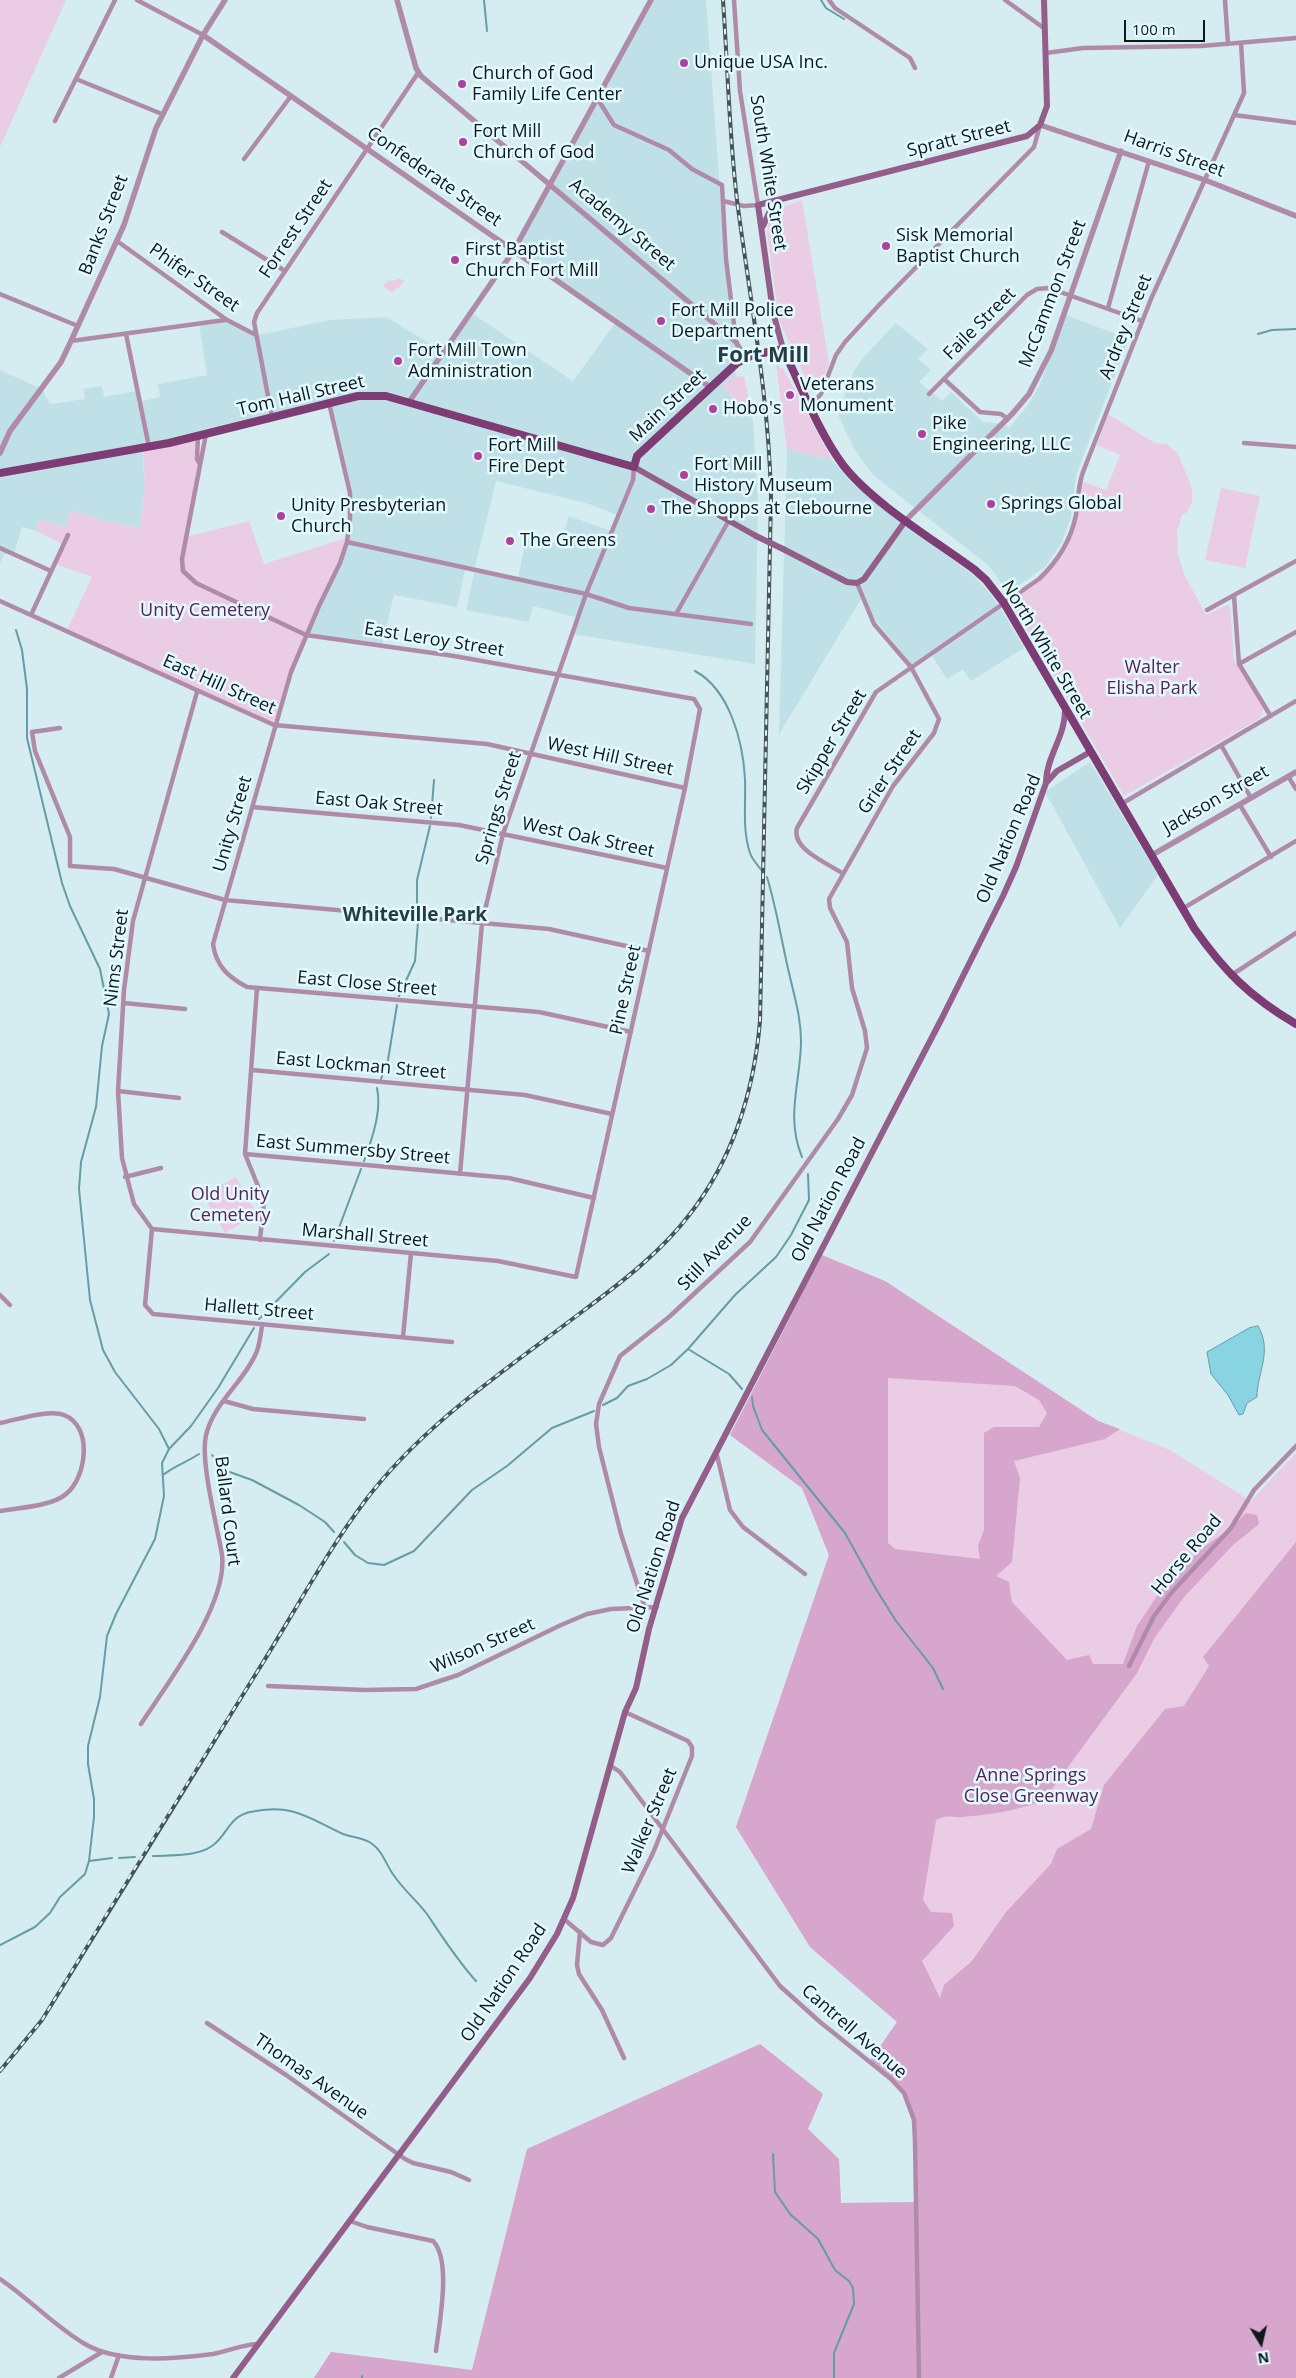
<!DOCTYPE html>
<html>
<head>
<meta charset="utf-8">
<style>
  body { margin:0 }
  #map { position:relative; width:1296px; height:2378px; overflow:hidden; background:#d5edf1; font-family:"Open Sans",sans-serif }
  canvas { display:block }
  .north { position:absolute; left:1236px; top:2318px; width:50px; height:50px; -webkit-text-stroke:4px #e2faff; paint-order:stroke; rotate:171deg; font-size:14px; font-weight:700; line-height:20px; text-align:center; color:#10191a }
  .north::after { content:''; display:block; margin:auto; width:18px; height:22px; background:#10191a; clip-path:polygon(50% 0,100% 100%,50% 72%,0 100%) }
  .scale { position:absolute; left:1124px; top:20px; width:81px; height:22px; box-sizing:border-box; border:2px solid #10191a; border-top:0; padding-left:6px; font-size:15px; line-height:18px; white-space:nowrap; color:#10191a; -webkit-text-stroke:4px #e2faff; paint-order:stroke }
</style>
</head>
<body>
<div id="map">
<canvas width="1296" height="2378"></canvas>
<div class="north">N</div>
<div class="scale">100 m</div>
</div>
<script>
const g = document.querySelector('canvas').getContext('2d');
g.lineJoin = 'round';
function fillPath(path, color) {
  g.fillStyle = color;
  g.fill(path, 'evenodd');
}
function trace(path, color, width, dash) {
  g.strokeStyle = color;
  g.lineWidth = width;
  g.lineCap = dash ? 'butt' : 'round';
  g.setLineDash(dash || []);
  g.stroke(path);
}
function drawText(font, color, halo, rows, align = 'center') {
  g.font = font + ' "Open Sans",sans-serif';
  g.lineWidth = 5;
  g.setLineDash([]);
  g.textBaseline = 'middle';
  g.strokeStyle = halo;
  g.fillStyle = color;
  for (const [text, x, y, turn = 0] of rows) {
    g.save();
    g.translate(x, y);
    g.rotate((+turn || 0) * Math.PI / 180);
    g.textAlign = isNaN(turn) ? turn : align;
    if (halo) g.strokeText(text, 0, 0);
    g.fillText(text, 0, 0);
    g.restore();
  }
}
fillPath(new Path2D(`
  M653 0H706L725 258 735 342 744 358 733 366 736 374 722 386 753 421 758 503 755 664 573 634 579 618 533 606 529 622 466 610 475 569 518 579 526 538 560 544 569 516 611 531 617 515 589 504 496 481 475 567 466 565 457 607 394 595 382 645 305 634 342 556 349 519V493L328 405 368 396 389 398 407 403 408 402 380 394 356 395 185 438 142 447 145 486 140 528 96 519 71 510 66 528 40 519 36 531 22 527 14 553 4 554 0 564V370L42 389 50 404 85 399 83 389 102 386 104 397 136 391 139 402 160 397 158 384 207 375 199 324 223 320 254 336 330 320 387 317 443 352 470 312 573 381 616 322 514 251Z
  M1066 315 1129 339 1076 475 1071 517 1061 544 1046 566 1009 593 988 565 873 475 854 449 839 417V411L854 371 862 359 896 323 928 349 918 359 931 370 919 382 942 401 951 392 983 422 1003 424 1009 428 1028 405 1040 384Z
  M787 449 832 460 853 484 973 575 983 585 999 606 1024 648 971 681 963 669 947 679 930 653 912 665 870 613 863 596 779 734Z
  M1090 762 1158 875 1120 928 1045 792Z`), '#bfe0e6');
fillPath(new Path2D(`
  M0 0H66L0 147Z
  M802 200 829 363 821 387 816 390 810 388 779 320 767 233 769 218 775 210Z
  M399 278 404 281 398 289 396 288 392 293 383 286 388 280 393 281Z
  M776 364 784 370 832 460 787 449Z
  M736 374 737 377 744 376 753 421 722 386Z
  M1108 414 1155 443 1167 444 1178 454 1192 488V502L1187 512 1182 515 1177 531 1178 555 1184 574 1206 615 1227 605 1230 606 1234 660 1263 708 1262 715 1259 719 1124 796 1013 605 1021 592 1049 571 1074 526 1081 481 1106 490 1120 455 1097 445Z
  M197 438 199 464 185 537 249 521 264 564 346 538 342 556 290 671 274 724 67 630 92 577 55 564 64 545 36 531 40 519 66 528 71 510 96 519 140 528 145 486 143 450Z
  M1221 488 1260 496 1245 568 1205 560Z
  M236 1177 257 1214 225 1233 203 1195Z
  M885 1281 1098 1421 1170 1450 1251 1501 1296 1453V2378H314L331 2352 472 2370 527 2149 760 2044 823 2094 808 2129 839 2159 841 2203 917 2202 914 2120 904 2093 870 2061 897 2022 810 1947 736 1827 829 1555 802 1488 730 1435Z`), '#ebcce5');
fillPath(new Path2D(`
  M822 1255 885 1281 1098 1421 1120 1429 1105 1439 1014 1461 1020 1478 1012 1562 996 1576 1009 1582 1012 1602 1067 1660 1089 1655 1093 1664H1123L1137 1626 1161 1590 1201 1549 1231 1528 1246 1513 1257 1515 1259 1524 1233 1545 1184 1597 1155 1637 1137 1673 1043 1801C1018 1810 989 1815 962 1817 951 1818 948 1814 936 1820L923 1900 931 1912 952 1913 954 1926 922 1961 940 1998 944 1985 972 1961 1006 1912 1051 1864 1057 1849 1091 1829 1104 1785 1165 1709 1184 1706 1209 1666 1203 1657 1296 1542V2378H314L331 2352 472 2370 527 2149 760 2044 823 2094 808 2129 839 2159 841 2203 917 2202 914 2120 904 2093 870 2061 897 2022 810 1947 736 1827 829 1555 802 1488 730 1435ZM888 1378 1015 1386 1039 1400 1047 1413 1039 1427H994L984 1433V1530L978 1546 980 1559 895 1549 888 1543Z`), '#d6a6cd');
const water = new Path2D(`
  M1258 1326C1273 1351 1257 1373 1257 1397L1247 1403 1243 1414 1239 1415 1228 1395 1211 1374 1207 1352 1249 1328Z`);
fillPath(water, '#89d4e2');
trace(water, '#659ca6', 1);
trace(new Path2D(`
  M484 0 487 31
  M821 0 826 8 844 19
  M1258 334 1272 330 1296 329
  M16 630 22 650 27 689V738L62 883 70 906 100 969 109 1014 102 1046 96 1107 81 1162 79 1189 90 1300 103 1350 115 1372 159 1429 169 1449
  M695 671C730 690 743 742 745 779 746 804 742 829 750 853 752 859 758 866 763 872
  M431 818 434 780
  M767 877C777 910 782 944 790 977 795 999 801 1018 801 1041 801 1081 785 1116 802 1157
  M417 913V880L430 826
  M399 996 415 961 418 922
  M381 1079 388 1060 397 1005
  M364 1161C372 1139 382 1111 377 1088
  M334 1241 361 1169
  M259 1319 305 1272 329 1254
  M688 1349 729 1374 742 1389
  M752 1397 753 1406 762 1430 845 1533 876 1589 896 1621 933 1668 943 1689
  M603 1405 617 1398 628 1386 647 1379 671 1365 688 1349 735 1295 776 1257 791 1235 809 1200 808 1174
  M212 1455 224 1470 252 1480 299 1505 325 1522 334 1532
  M163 1475C174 1466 187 1462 199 1454
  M344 1542 355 1555 368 1563 384 1565 414 1551 472 1490 507 1466 552 1428 594 1411
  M153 1856C171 1855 196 1857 212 1846 228 1835 228 1817 250 1812 292 1803 307 1817 343 1834 351 1837 363 1838 371 1843 384 1852 386 1866 395 1877 404 1890 417 1901 427 1914 443 1938 457 1960 476 1981
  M119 1858 135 1857
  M89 1861 112 1858
  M0 1945 35 1927 50 1913 60 1897 85 1874 89 1861 94 1817V1799L88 1764V1746L100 1697 107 1636 116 1614 155 1539 164 1496 162 1463 169 1449 191 1426 218 1388 254 1328
  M773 2154 775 2192 790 2214 818 2239 835 2270 849 2281 853 2288 854 2304 834 2353V2378
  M362 2378V2376`), '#659ca6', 2);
trace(new Path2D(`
  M137 0 203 35
  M829 0 835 8 910 58 915 68
  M1005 0 1045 29
  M1225 0 1228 44
  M1046 53 1083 48 1201 46 1296 38
  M76 79 162 114
  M597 98 614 125 669 150 692 169 722 185 726 259 736 341
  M1234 115 1296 123
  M55 121 115 0
  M244 159 291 96
  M723 201 744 206 758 205 740 91 734 0
  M222 232 285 271
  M117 241 227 320 256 335
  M0 294 78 326
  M1108 308 1149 161
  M126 334 149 447
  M71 341 225 320
  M944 379 980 412 1001 414 1008 419
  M929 394 1027 295 1037 289 1049 288 1142 321
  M329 403 350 493V519L347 542 340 563 319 606 291 672 213 944C216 966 228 977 247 987L539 1012 631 1032
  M811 405 821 394 836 355 845 342 880 304 1034 147 1040 125
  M272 417 254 322 257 313 418 73
  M198 436 197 459 200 464
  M1244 443 1296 447
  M347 542 586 594 629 608 751 624
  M0 548 51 571
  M1234 596 1239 664 1270 715
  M0 601 274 725 487 744 685 788
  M1207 610 1296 561
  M676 614 728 522
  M31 615 68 535
  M1239 664 1296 632
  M60 728 32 732 35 751 70 837V866L114 869 225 900 549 929 649 951
  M1221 745 1251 798
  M1288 776 1296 789
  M1123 803 1296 701
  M1240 805 1271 857
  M252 807 459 825 667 868
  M842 873C827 863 791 849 797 828L876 692 1039 579C1057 562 1071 540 1076 515 1078 500 1078 486 1083 472L1151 299 1244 93 1241 43
  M1182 909 1296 841
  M1230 976 1296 933
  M257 988 245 1154 264 1201 260 1240
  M124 1003 185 1009
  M252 1070 525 1095 612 1114
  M118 1091 179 1098
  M245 1154 509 1178 594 1198
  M460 1174 482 923 503 834 586 594 633 480 634 467
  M125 1177 161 1168
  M152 1229 498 1261 576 1277 685 788 700 709 694 699 454 656 306 635 196 583 183 571 182 559 206 434
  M152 1229 134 1204 122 1158 118 1091 124 990 133 921 197 692
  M152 1229 145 1305 153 1314 452 1342
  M0 1295 10 1305
  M403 1337 411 1253
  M224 1401 253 1409 364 1419
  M0 1423C16 1420 49 1409 64 1415 93 1426 87 1477 66 1494 53 1506 18 1508 0 1511
  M716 1451 730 1510 743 1527 805 1574
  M645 1608 621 1534 599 1447 596 1424 599 1404 620 1356 669 1317 750 1242 838 1119 852 1095 867 1048 865 1031 852 988 847 942 830 908 829 899 893 786 934 733 939 719 911 667 874 624 857 583
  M1129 1666 1154 1616 1172 1592 1231 1528 1254 1490 1296 1446
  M268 1686 365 1690 416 1689 458 1675 561 1625 587 1614 611 1609 657 1607
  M141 1724C168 1682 228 1605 222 1555 217 1525 200 1462 206 1435 214 1402 245 1381 257 1351 260 1342 261 1333 262 1325
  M611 1766 620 1772 644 1804 780 1986 820 2022 891 2079 904 2093 914 2120 915 2142 919 2378
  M564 1919 591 1942 603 1945 611 1938 653 1853 692 1756V1747L688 1741 625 1712
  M580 1932 577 1965 579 1974 602 2010 624 2058
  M207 2023 286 2075 405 2159 413 2163 451 2172 469 2180
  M350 2221 367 2227 433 2241C452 2260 439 2325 436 2351
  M0 2279C30 2299 54 2326 85 2344 119 2364 175 2359 213 2354 228 2351 242 2345 257 2344
  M59 2378 102 2352
  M111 2378 119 2355`), '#b08ba9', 4.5);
trace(new Path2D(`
  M397 0 416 68 421 76 736 342 745 358
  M203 35 710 387
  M1040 125 1205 180 1296 216
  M409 402 514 250 651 0
  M0 453 10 431 61 362 71 341 124 225 156 128 203 35 225 0
  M906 520 1013 413 1029 394 1051 351 1121 151
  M1152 855 1296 772`), '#b08ba9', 5.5);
trace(new Path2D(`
  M763 226 775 200
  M783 349 773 312 758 205 1027 136 1040 125 1047 106 1044 0
  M634 467 756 536
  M783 549 847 582 857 583 864 579 906 520
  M1046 781C1047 755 1066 736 1065 708
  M233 2378 530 1978 557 1934 573 1898 625 1712 636 1688 649 1629 682 1518 942 1018 1003 896 1016 867 1046 783 1057 771 1090 752`), '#935e8a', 6);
trace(new Path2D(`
  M0 473 169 443 358 396H386L634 467 637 456 737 363 753 355 783 349C801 386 819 433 843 465 872 503 936 541 975 570L986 580 1004 603 1194 928C1224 971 1250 997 1296 1024`), '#7d3c74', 8);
const rail = new Path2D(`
  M0 2071 42 2020C113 1903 185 1787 257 1672 293 1615 325 1554 365 1501 423 1424 507 1369 583 1311 622 1282 661 1252 690 1214 734 1157 754 1091 760 1021L771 497C769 400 751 304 738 208 729 139 728 69 723 0`);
trace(rail, '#475456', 4);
trace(rail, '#e2faff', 2, [5.5]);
trace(new Path2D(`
  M756 536 783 549`), '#935e8a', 6);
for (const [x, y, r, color] of [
  [684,63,5,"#ae41a0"],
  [462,84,5,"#ae41a0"],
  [463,142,5,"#ae41a0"],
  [886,246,5,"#ae41a0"],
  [455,260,5,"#ae41a0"],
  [661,321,5,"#ae41a0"],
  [398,361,5,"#ae41a0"],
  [790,395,5,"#ae41a0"],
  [713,409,5,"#ae41a0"],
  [922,434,5,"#ae41a0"],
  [478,456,5,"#ae41a0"],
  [684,475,5,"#ae41a0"],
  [991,504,5,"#ae41a0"],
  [651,509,5,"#ae41a0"],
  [281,516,5,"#ae41a0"],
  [510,541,5,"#ae41a0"]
]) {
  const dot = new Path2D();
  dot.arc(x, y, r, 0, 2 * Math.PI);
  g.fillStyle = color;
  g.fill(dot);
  trace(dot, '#e2faff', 2);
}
drawText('18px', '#10191a', '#e2faff', [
  ["Unique USA Inc.",694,63],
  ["Church of God",472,74],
  ["Family Life Center",472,95],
  ["Fort Mill",473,132],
  ["Church of God",473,153],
  ["Sisk Memorial",896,236],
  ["Baptist Church",896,257],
  ["First Baptist",465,250],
  ["Church Fort Mill",465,271],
  ["Fort Mill Police",671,311],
  ["Department",671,332],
  ["Fort Mill Town",408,351],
  ["Administration",408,372],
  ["Veterans",800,385],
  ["Monument",800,406],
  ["Hobo's",723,409],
  ["Pike",932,424],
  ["Engineering, LLC",932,445],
  ["Fort Mill",488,446],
  ["Fire Dept",488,467],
  ["Fort Mill",694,465],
  ["History Museum",694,486],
  ["Springs Global",1001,504],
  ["Unity Presbyterian",291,506],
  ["Church",291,527],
  ["The Shopps at Clebourne",661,509],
  ["The Greens",520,541]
], 'left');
drawText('18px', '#10191a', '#e2faff', [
  ["Spratt Street",959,139,-14],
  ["Harris Street",1174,154,20],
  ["South White Street",768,173,81],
  ["Confederate Street",434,177,35],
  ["Banks Street",104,225,-69],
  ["Academy Street",622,225,40],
  ["Forrest Street",296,229,-56],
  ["Phifer Street",194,278,35],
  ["McCammon Street",1053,294,-69],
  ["Faile Street",980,324,-45],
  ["Ardrey Street",1126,327,-68],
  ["Tom Hall Street",301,396,-13],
  ["Main Street",668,406,-43],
  ["East Leroy Street",434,640,9],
  ["North White Street",1046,650,59],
  ["East Hill Street",219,685,24],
  ["Skipper Street",832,742,-59],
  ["West Hill Street",610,757,12],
  ["Grier Street",890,772,-56],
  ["Jackson Street",1216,800,-30],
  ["East Oak Street",379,804,5],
  ["Springs Street",499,808,-73],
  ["Unity Street",233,824,-74],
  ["West Oak Street",588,838,12],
  ["Old Nation Road",1009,839,-67],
  ["Nims Street",117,958,-83],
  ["East Close Street",367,984,5],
  ["Pine Street",626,990,-78],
  ["East Lockman Street",361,1066,5],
  ["East Summersby Street",353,1150,5],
  ["Old Nation Road",829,1200,-62],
  ["Marshall Street",365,1236,5],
  ["Still Avenue",715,1253,-46],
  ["Hallett Street",259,1310,5],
  ["Ballard Court",227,1511,83],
  ["Horse Road",1187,1555,-50],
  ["Old Nation Road",654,1567,-72],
  ["Wilson Street",483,1646,-24],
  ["Walker Street",650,1821,-67],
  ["Old Nation Road",504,1983,-56],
  ["Cantrell Avenue",854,2032,41],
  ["Thomas Avenue",311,2077,35]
]);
drawText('18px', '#5b2254', '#e2faff', [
  ["Unity Cemetery",205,611],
  ["Walter",1152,668],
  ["Elisha Park",1152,689],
  ["Old Unity",230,1195],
  ["Cemetery",230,1216],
  ["Anne Springs",1031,1776],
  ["Close Greenway",1031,1797]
]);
drawText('bold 19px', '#283b3f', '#e2faff', [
  ["Whiteville Park",415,916]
]);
drawText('bold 22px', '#283b3f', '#e2faff', [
  ["Fort Mill",763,356]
]);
</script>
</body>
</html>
